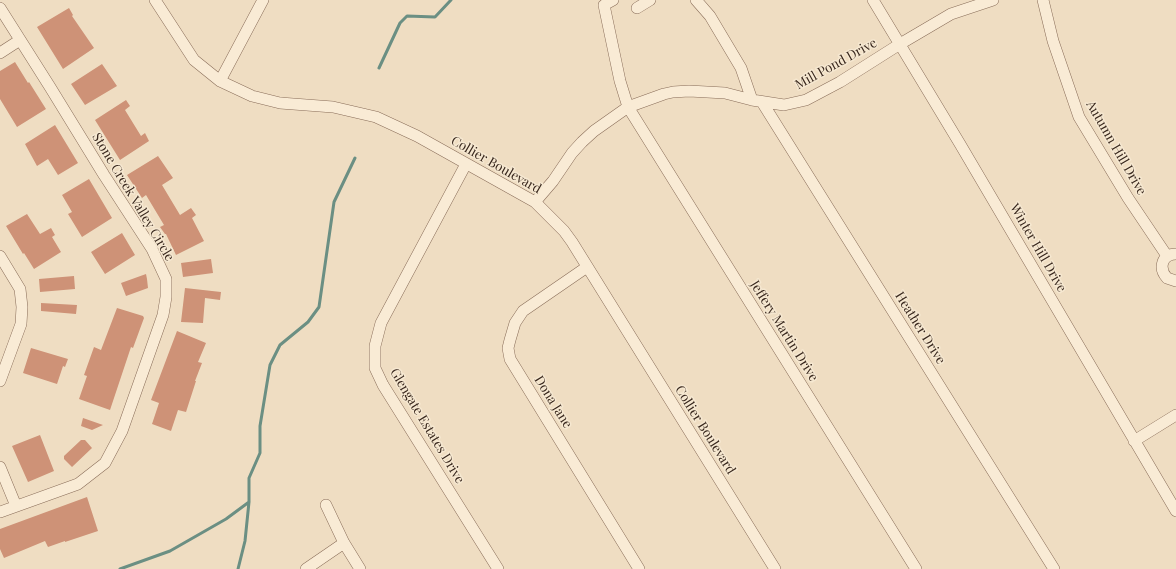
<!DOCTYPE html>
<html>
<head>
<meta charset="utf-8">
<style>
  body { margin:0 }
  canvas { display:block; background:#efddc2 }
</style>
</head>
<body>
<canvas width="1176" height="569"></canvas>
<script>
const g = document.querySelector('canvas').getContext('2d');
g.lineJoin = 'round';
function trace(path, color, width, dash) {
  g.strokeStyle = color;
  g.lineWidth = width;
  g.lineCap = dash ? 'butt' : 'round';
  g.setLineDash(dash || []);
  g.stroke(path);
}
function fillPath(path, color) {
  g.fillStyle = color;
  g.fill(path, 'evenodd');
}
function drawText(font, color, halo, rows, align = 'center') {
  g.font = font + ' "Playfair Display",serif';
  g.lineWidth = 3;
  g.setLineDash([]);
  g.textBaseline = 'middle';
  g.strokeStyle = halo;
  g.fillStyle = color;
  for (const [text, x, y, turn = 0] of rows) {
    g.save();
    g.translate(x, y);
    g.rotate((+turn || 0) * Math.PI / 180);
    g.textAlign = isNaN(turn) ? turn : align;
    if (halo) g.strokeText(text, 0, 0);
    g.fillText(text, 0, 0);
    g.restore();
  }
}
trace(new Path2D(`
  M379 68 400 23 407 16 435 17 451 0
  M120 569 170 551 226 519 249 502
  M238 569 245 541 249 502V478L260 453V426L270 365 280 345 308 322 319 307 334 202 355 158`), '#6b8f83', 3);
fillPath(new Path2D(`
  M69 8 73 15 72 16 94 48 63 69 37 27Z
  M15 62 28 83 29 82 46 109 17 127 0 99V71Z
  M102 64 117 86 85 105 71 84Z
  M126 100 130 106 125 110 141 136 145 133 149 141 120 160 95 120Z
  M55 125 78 163 58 175 48 159 37 166 25 144Z
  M158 156 173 178 162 185 180 215 191 208 196 215 192 218 204 241 176 255 166 234H165L160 227 164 225 146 195 142 198 127 175Z
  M89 179 112 218 82 237 68 214 72 212 62 195Z
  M27 214 40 234 51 228 55 235 52 237 61 252 34 269 24 253 23 254 6 226Z
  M122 233 135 255 105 274 91 252Z
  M211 259 213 273 183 277 181 263Z
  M146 274 147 279 148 288 126 296 121 283Z
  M74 276 75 289 40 292 39 279Z
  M185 288 221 292 220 300 205 298 203 323 181 322Z
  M41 303 77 305 76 314 41 311Z
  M117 308 143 316 144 318 133 348 131 347 110 410 79 399 87 376 84 375 94 347 101 350Z
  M177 331 206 343 198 362 202 363 195 381H196L186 412 178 410 171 431 152 424 159 403 151 400Z
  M31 348 68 359 65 367 63 366 57 384 23 373Z
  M83 418 103 425 92 430 81 426Z
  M40 435 54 471 28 482 12 446Z
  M81 440H85L92 448 72 467 64 459V456Z
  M87 497 98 531 65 542V541L48 547 45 541 4 558 0 549V529Z`), '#ce9277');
const minor = new Path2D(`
  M155 0 194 60 220 81 252 96 280 103 333 107 376 117 417 136 535 202 564 231 572 242 775 569
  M613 0 604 5 620 81 628 107 916 569
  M696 0 710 16 741 68 752 100
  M873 0 960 144 1176 511
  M1043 0 1053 41 1079 117 1128 198 1167 256
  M0 8 50 87 104 175 152 249 166 279V297L163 315 122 431 105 463 78 484 0 512
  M637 8 650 0
  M0 53 20 40
  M220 81 263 0
  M762 102 1054 569
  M466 164 381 323 375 346V368L383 385 498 569
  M535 202 553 181 572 153 582 142 594 131 628 107 664 94 673 92 689 91 725 93 752 100 784 105 806 100 840 82 900 44 951 14 993 0
  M1176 254C1162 254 1158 268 1167 278L1176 281
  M0 256 20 289 22 307 21 324 0 381
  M587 267 523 311 515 323 510 340 508 348 510 359 639 569
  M1134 441 1176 415
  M0 467 16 506
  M326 505 344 543 360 569
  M306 569 344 543`);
trace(minor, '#896d59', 12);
trace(minor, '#f9ebd5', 11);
drawText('13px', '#38271d', '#f6e8d1', [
  ["Mill Pond Drive",836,64,-29],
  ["Autumn Hill Drive",1116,148,60],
  ["Collier Boulevard",496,165,30],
  ["Stone Creek Valley Circle",133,197,59],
  ["Winter Hill Drive",1038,248,60],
  ["Heather Drive",920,328,58],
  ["Jeffery Martin Drive",784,331,58],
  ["Dona Jane",553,402,58],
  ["Glengate Estates Drive",427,426,59],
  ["Collier Boulevard",705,430,58]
]);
</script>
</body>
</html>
